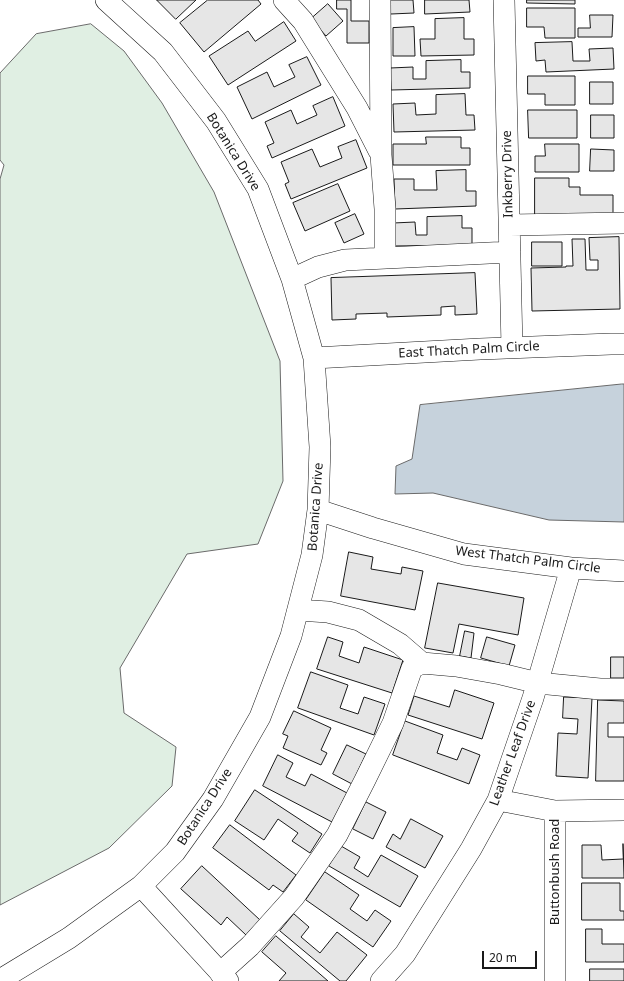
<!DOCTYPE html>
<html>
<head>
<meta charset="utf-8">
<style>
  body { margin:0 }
  #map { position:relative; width:624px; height:981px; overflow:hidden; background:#fff; font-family:"Noto Sans",sans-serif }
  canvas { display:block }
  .scale { position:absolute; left:482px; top:951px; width:55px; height:18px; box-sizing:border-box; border:2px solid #1a1a1a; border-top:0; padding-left:5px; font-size:12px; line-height:14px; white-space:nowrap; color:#1a1a1a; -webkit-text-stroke:3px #fff; paint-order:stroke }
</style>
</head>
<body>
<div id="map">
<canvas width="624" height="981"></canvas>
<div class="scale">20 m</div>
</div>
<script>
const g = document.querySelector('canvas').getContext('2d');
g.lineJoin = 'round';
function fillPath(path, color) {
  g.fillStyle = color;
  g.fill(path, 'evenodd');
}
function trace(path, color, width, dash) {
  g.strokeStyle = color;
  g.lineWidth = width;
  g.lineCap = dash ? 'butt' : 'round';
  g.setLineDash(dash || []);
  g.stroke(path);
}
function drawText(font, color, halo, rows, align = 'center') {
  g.font = font + ' "Noto Sans",sans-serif';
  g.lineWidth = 3;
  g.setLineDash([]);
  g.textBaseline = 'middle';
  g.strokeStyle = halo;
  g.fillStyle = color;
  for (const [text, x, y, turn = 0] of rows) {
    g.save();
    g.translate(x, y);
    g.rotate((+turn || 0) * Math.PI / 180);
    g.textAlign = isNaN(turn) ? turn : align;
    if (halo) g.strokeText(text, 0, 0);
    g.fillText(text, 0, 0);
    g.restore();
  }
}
const green = new Path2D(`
  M91 24 124 51 162 103 214 192 280 361 283 481 258 544 187 554 120 668 124 713 176 747 172 786 109 848 0 905V179L4 165 0 160V73L36 34Z`);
fillPath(green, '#e0efe3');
trace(green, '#6a6a6a', 1);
const water = new Path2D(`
  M622 384H624V522L549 520 433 493 395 494 396 466 412 459 420 405Z`);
fillPath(water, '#c6d2dc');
trace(water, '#6a6a6a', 1);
const building = new Path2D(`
  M157 0H196L176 19Z
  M208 0H258L261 4 204 52 180 23Z
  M337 0H351V21H369V43H347V9H337Z
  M390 0H413L414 13 391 14Z
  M425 0H469L470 12 425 14Z
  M527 0H575V4L527 3Z
  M328 4 343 21 326 36 311 19Z
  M527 8H575V38H545L544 27H527Z
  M590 15H613L612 37H578V28H590Z
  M464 18V39H474V55L421 56 420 39H435V19Z
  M284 22 296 41 228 85 209 56 248 31 255 41Z
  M414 27 415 56H393V28Z
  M572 42 573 61H590L589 49 613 48 614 69 546 72 545 60 536 61 535 43Z
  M307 57 321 85 252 119 237 87 267 72 274 87 295 77 289 65Z
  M461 60V72H470V88L391 90 390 68 413 67V79H426V61Z
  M528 76H575V105H545V94H528Z
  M590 82H613V104H590Z
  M465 94 466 115H474L475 130 394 132 393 104 415 103 416 115 436 114V95Z
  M333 97 345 126 272 158 267 146 274 143 265 122 291 110 297 124 317 115 313 106Z
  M528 110H577V138H529Z
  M591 115H614V138H591Z
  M426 137H461V148H470V165H393V144H426Z
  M356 140 367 168 291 199 285 184 289 182 281 162 312 149 320 167 342 158 338 147Z
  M545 144H579V172H535V156H545Z
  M591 149 614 150V171H590Z
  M466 170V191H476V206L395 209 394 179H414V190H437L436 171Z
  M535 178H569V187H580V195H613V217H535Z
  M338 184 350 211 305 231 293 203Z
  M355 214 364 234 344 243 335 223Z
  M462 216V228H472V245L393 246V223L415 222 416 235H427V217Z
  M619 237 620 309 532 311 531 268 566 267V266H573L572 239H585L586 270H598V260H590L589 238Z
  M532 242H562V266H532Z
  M475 273 477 314 455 315V306L441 307V315L387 317V313L356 314V319L332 320 331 278Z
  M349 552 373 557 371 569 401 574 402 567 423 571 415 610 341 596Z
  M438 583 524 598 518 635 459 624 453 653 425 648Z
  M465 631 474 633 471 658 460 656Z
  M328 637 343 642 339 656 359 663 364 647 403 660 392 693 317 669Z
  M487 637 515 645 509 666 481 658Z
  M611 657H624V678H611Z
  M311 672 348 685 340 708 358 714 364 697 385 704 374 735 298 708Z
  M455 690 494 703 482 739 408 715 414 696 449 707Z
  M564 697 592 698 588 778 556 776 558 733 577 734 578 719 563 718Z
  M598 700 624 701V723H608V737H624V781H596Z
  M294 711 331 728 321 750 327 753 321 765 283 748 288 736 283 734Z
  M405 721 443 735 437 753 457 760 462 748 480 755 469 784 393 755Z
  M347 745 366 754 352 784 333 774Z
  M278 755 293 763 286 777 305 786 311 774 347 793 332 822 263 786Z
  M255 790 322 834 310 853 292 841 298 833 278 819 264 840 235 821Z
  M366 802 386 812 373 839 353 829Z
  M411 819 443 836 425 868 386 847 393 834 400 839Z
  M230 825 296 875 283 892 273 885 269 890 213 848Z
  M623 844 624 878H582V845H601L602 860 623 859Z
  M341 846 360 857 354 868 368 877 381 855 418 876 400 907 329 866Z
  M202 866 260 920 246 935 227 917 221 925 181 889Z
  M325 872 359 895 350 909 367 921 375 910 391 921 373 947 306 900Z
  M582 883H620V911H624V920H582Z
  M294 914 309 927 301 937 320 953 337 932 367 955 346 981H340L280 931Z
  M586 929H602V944H624V962H586Z
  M276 936 328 981H279L286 973 262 952Z
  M590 969H624V981H590Z`);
fillPath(building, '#e6e6e6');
trace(building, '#1a1a1a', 1);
const minor = new Path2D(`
  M284 0 303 21 357 108 379 151
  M380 0 381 155 385 209V258
  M504 0 512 347
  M510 225 624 223
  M292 279 318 267 345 260 510 252
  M314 358 480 349 611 344H624
  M318 510 373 528 464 554 571 568 624 571
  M298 610 328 612 359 620 400 644 422 663
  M498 800 555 811 624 810
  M141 886 228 981
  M220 973 250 946 294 897 337 835 365 780 393 723 412 668 422 663 456 666 501 674 538 683 600 689H624
  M0 980 69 938 141 886 175 852 213 799 260 717 291 636 312 555 318 510 320 447 314 358 292 279 258 189 216 121 163 52 106 0
  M381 981 405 954 471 849 498 800 533 698 571 568
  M555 981V811`);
trace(minor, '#1a1a1a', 22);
trace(minor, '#fff', 21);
drawText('13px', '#1a1a1a', '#fff', [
  ["Botanica Drive",233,152,58],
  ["Inkberry Drive",508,174,-91],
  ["East Thatch Palm Circle",469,350,-3],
  ["Botanica Drive",316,507,-86],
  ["West Thatch Palm Circle",528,560,7],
  ["Leather Leaf Drive",513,753,-70],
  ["Botanica Drive",205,807,-57],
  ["Buttonbush Road",555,872,-90]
]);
</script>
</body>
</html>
